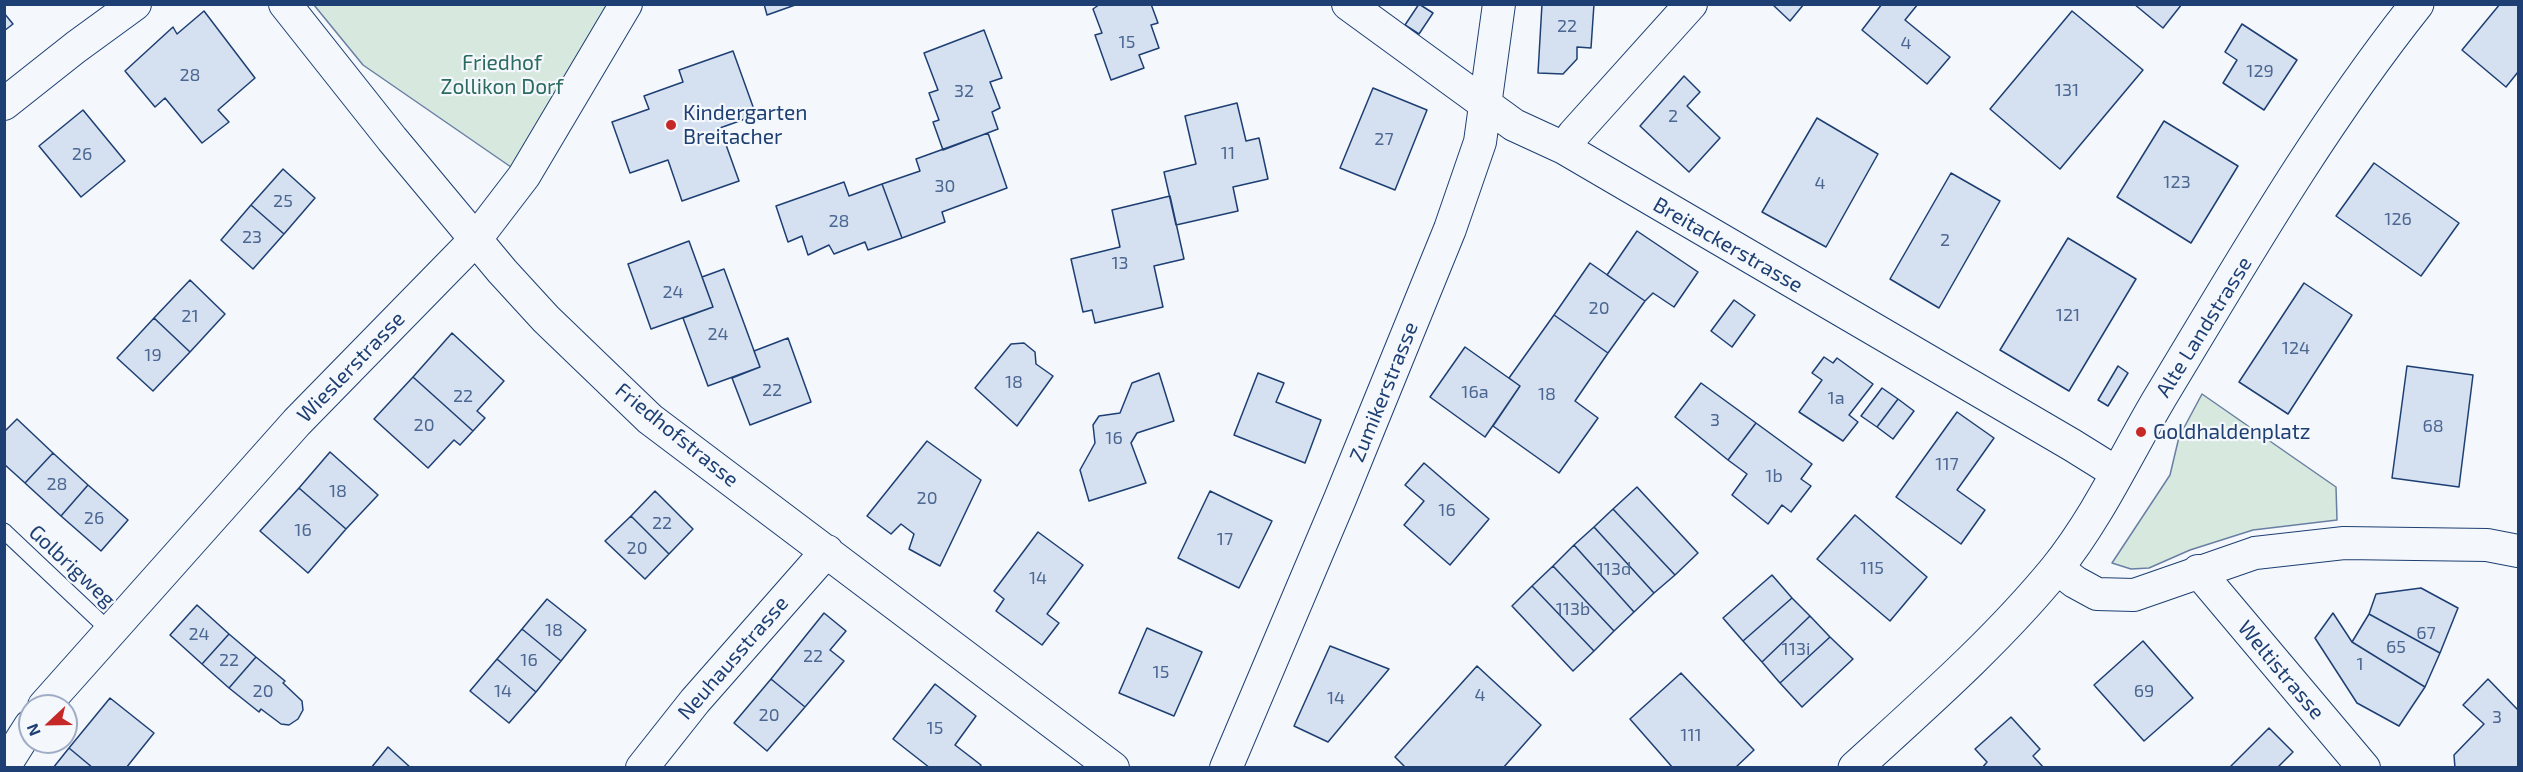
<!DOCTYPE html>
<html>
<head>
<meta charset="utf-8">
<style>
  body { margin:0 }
  #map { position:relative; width:2523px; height:772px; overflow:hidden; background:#f4f7fb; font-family:"Exo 2",sans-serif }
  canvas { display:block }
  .frame { position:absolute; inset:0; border:6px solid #1d3f73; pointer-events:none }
  .north { position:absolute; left:18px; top:694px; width:60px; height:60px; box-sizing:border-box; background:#f4f7fb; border:2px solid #9eadc5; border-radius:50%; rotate:248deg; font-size:16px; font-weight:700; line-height:24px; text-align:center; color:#1d3f73 }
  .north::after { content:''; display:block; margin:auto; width:21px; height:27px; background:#c62828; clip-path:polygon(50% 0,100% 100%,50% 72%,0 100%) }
</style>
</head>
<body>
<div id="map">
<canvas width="2523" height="772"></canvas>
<div class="frame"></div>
<div class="north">N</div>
</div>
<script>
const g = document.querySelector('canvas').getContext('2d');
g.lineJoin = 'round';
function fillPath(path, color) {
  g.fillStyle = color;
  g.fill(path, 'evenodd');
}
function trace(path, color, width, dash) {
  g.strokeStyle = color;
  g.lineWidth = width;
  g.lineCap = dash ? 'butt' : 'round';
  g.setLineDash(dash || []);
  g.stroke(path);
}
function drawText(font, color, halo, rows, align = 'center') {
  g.font = font + ' "Exo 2",sans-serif';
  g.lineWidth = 4.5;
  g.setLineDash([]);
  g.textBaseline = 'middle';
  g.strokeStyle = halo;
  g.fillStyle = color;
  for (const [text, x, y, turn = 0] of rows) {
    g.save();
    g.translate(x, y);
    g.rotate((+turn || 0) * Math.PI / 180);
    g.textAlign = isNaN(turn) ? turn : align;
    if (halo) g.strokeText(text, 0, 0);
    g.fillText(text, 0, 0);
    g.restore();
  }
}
const green = new Path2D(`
  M314 5H626L524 176 363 65Z
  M2202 394 2336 487 2337 520 2253 530 2190 550 2149 568 2131 569 2112 563 2170 475 2179 437Z`);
fillPath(green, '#d7e8df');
trace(green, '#687fa3', 1.5);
const building = new Path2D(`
  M764 4H798L767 15Z
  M1100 4H1151L1158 23 1151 25 1159 48 1139 55 1144 68 1111 80 1095 35 1102 33 1093 9Z
  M1419 4 1433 13 1419 34 1405 25Z
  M1542 4H1594L1591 48 1577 47V59L1563 74 1538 73Z
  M1772 4H1804L1790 21Z
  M1882 4H1918L1905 20 1950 57 1927 84 1862 30Z
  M2134 4H2182L2163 28Z
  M2500 4H2518V72L2506 87 2462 50Z
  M204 11 255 78 218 110 229 122 202 143 165 98 155 107 125 71 173 27 177 34Z
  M2072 11 2143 70 2060 169 1990 109Z
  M4 13 13 24 4 31Z
  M2242 24 2297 60 2264 110 2223 83 2237 60 2225 52Z
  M984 30 1002 78 990 82 1000 108 992 112 998 129 943 150 933 122 939 120 929 93 938 90 924 53Z
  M733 51 756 115 720 128 739 181 682 201 668 160 630 173 612 122 649 109 644 96 683 82 679 70Z
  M1684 76 1700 92 1687 106 1720 138 1689 172 1640 126Z
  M1373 88 1427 110 1395 190 1340 168Z
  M1237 103 1246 141 1259 138 1268 179 1233 187 1238 211 1176 225 1164 172 1196 164 1185 116Z
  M83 110 125 161 81 197 39 146Z
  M1817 118 1878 154 1826 247 1762 212Z
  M2164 121 2238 166 2191 243 2117 197Z
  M988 133 1007 188 942 212 945 222 902 238 882 184 920 171 916 159Z
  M2374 163 2459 223 2421 276 2336 216Z
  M283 169 315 198 284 234 251 205Z
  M1951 173 2000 201 1939 308 1890 279Z
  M844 182 849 196 882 184 902 238 868 250 865 242 834 254 829 245 808 255 802 236 788 242 776 206Z
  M1170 196 1184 259 1154 266 1163 307 1095 323 1092 310 1083 312 1071 259 1120 247 1112 210Z
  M251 205 284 234 253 269 221 240Z
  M1637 231 1698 272 1674 307 1653 293 1645 301 1607 275Z
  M2068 238 2136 279 2069 391 2000 350Z
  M689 241 713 307 651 329 628 264Z
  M1590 263 1645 301 1608 353 1554 315Z
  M724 269 760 367 708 386 683 318 713 307 702 277Z
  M190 280 225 314 190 352 154 318Z
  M2304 283 2352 315 2288 414 2239 382Z
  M1734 300 1755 315 1732 347 1711 331Z
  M1554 315 1608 353 1575 401 1598 418 1559 473 1493 426 1520 386 1509 378Z
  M154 318 190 352 153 391 117 358Z
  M452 333 504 381 477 411 485 418 473 431 413 377Z
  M788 338 811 402 750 425 732 378 760 367 754 351Z
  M1024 343 1035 352 1036 364 1053 376 1017 426 975 388 1011 344Z
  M1465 347 1520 386 1485 437 1430 397Z
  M1824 357 1833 363 1837 358 1873 384 1849 415 1858 422 1843 441 1799 412 1822 380 1812 373Z
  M2118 366 2128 373 2108 406 2098 400Z
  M2407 366 2473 375 2459 487 2392 478Z
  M1159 373 1174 421 1137 433 1131 443 1146 483 1089 501 1080 470 1095 443 1093 425 1099 416 1120 413 1132 383Z
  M1258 373 1284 383 1276 402 1321 420 1305 463 1234 435Z
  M413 377 473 431 460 445 454 440 428 468 374 419Z
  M1701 383 1756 423 1728 460 1675 417Z
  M1882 388 1898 399 1877 427 1861 416Z
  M1898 399 1914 411 1893 439 1877 427Z
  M1957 412 1994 438 1957 490 1985 510 1961 544 1896 497Z
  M17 419 53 453 25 483 4 464V432Z
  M1756 423 1812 464 1801 479 1811 486 1791 512 1782 505 1768 524 1732 495 1747 474 1728 460Z
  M927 441 981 480 940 566 909 549 914 534 901 524 891 534 867 516Z
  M330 452 378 495 346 529 299 488Z
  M53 453 88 485 61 516 25 483Z
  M1424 463 1489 519 1450 565 1404 525 1424 501 1405 485Z
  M88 485 128 520 101 551 61 516Z
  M1637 487 1698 553 1675 575 1613 509Z
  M299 488 346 529 308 573 260 531Z
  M655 491 693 529 669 554 631 516Z
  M1210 491 1272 521 1239 588 1178 558Z
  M1613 509 1675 575 1654 593 1594 527Z
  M1855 515 1927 577 1890 621 1817 559Z
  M631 516 669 554 645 579 605 541Z
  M1594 527 1654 593 1634 612 1574 545Z
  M1038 532 1083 565 1047 614 1059 623 1042 645 996 611 1004 599 994 591Z
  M1574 545 1634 612 1614 631 1553 566Z
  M1553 566 1614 631 1594 651 1532 586Z
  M1772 575 1792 598 1743 641 1723 618Z
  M1532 586 1594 651 1573 671 1512 606Z
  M2421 588 2458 608 2440 653 2369 614 2376 594Z
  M1792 598 1810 616 1762 662 1743 641Z
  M547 599 586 630 561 661 522 629Z
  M197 605 229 634 202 664 170 635Z
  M824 613 846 631 830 650 844 661 805 707 771 679Z
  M2333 613 2352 642 2425 687 2399 726 2357 703 2315 638Z
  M2369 614 2440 653 2425 687 2352 642Z
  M1810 616 1830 637 1780 683 1762 662Z
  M1147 628 1202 652 1174 716 1119 693Z
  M522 629 561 661 536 692 497 659Z
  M229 634 256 657 229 688 202 664Z
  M1830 637 1853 659 1802 707 1780 683Z
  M2143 641 2193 698 2144 741 2094 685Z
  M1330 646 1389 669 1328 742 1294 726Z
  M256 657 285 681 283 683 302 701 303 710 298 719 289 725 281 724 261 709 259 712 229 688Z
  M497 659 536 692 509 723 470 691Z
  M1477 666 1541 725 1503 768H1406L1395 757Z
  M1681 673 1754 750 1735 768H1673L1630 719Z
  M771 679 805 707 767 751 734 723Z
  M2488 679 2518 710V768H2455L2454 755 2484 724 2463 705Z
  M935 684 976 716 955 745 981 765 979 768H930L893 739Z
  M110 698 154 733 126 768H93L69 748Z
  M2011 717 2040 749 2033 756 2044 768H1982L1987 762 1975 749Z
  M2269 728 2293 752 2277 768H2229Z
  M388 747 411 768H371Z
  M69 748 93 768H53Z`);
fillPath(building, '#d5e0f0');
trace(building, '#1d3f73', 1.5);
const lane = new Path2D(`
  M4 531 111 632`);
const street = new Path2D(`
  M285 4 392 139 502 271 546 319 650 419 1113 768
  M1348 4 1514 125 1564 148 2072 445 2117 473
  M4 104 76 47 135 4
  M1564 148 1574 134 1691 4
  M2057 568 2075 582 2097 594 2134 595 2255 553 2344 543 2487 545 2518 551
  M2198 571 2364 768
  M44 706 297 422 475 240 524 176 626 4
  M4 767 30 726
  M642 768 695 701 827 551
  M1226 768 1340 499 1450 229 1480 142 1499 4`);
const secondary = new Path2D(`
  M1855 768C1925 704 1996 642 2056 569 2097 518 2125 457 2158 401 2239 267 2319 127 2417 4`);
trace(lane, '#1d3f73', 17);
trace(street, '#1d3f73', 34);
trace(secondary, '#1d3f73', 35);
trace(lane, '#f4f7fb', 15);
trace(street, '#f4f7fb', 32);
trace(secondary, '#f4f7fb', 33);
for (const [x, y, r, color] of [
  [671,125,6,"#c62828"],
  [2141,432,6,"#c62828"]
]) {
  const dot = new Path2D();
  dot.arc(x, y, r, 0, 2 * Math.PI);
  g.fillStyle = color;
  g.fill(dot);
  trace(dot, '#f4f7fb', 2);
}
drawText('18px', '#4b6792', null, [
  ["22",1567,26],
  ["15",1127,42],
  ["4",1906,43],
  ["129",2260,71],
  ["28",190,75],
  ["131",2067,90],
  ["32",964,91],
  ["2",1673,116],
  ["27",1384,139],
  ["11",1228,153],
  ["26",82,154],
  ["123",2177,182],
  ["4",1820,183],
  ["30",945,186],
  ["25",283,201],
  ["126",2398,219],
  ["28",839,221],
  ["23",252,237],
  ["2",1945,240],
  ["13",1120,263],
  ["24",673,292],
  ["20",1599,308],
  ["121",2068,315],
  ["21",190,316],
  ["24",718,334],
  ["124",2296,348],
  ["19",153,355],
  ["18",1014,382],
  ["22",772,390],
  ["16a",1475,392],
  ["18",1547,394],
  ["22",463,396],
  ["1a",1836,398],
  ["3",1715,420],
  ["20",424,425],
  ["68",2433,426],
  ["16",1114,438],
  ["117",1947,464],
  ["1b",1774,476],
  ["28",57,484],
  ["18",338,491],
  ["20",927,498],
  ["16",1447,510],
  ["26",94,518],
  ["22",662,523],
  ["16",303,530],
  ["17",1225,539],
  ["20",637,548],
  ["115",1872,568],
  ["113d",1614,569],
  ["14",1038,578],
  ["113b",1573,609],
  ["18",554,630],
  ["67",2426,633],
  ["24",199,634],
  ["65",2396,647],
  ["113i",1796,649],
  ["22",813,656],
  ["22",229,660],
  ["16",529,660],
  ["1",2360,664],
  ["15",1161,672],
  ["20",263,691],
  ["14",503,691],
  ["69",2144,691],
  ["4",1480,695],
  ["14",1336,698],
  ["20",769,715],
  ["3",2497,717],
  ["15",935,728],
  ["111",1691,735]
]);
drawText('21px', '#2c6c60', '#f4f7fb', [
  ["Friedhof",502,63],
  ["Zollikon Dorf",502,87]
]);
drawText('21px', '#1d3f73', '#f4f7fb', [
  ["Kindergarten",683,113],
  ["Breitacher",683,137],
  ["Goldhaldenplatz",2153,432]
], 'left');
drawText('21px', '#1d3f73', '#f4f7fb', [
  ["Breitackerstrasse",1728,245,30],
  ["Alte Landstrasse",2204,327,-58],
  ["Wieslerstrasse",351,367,-46],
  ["Zumikerstrasse",1384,392,-68],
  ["Friedhofstrasse",677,435,39],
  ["Golbrigweg",72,566,43],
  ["Neuhausstrasse",733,658,-49],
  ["Weltistrasse",2281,670,50]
]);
</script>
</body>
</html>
